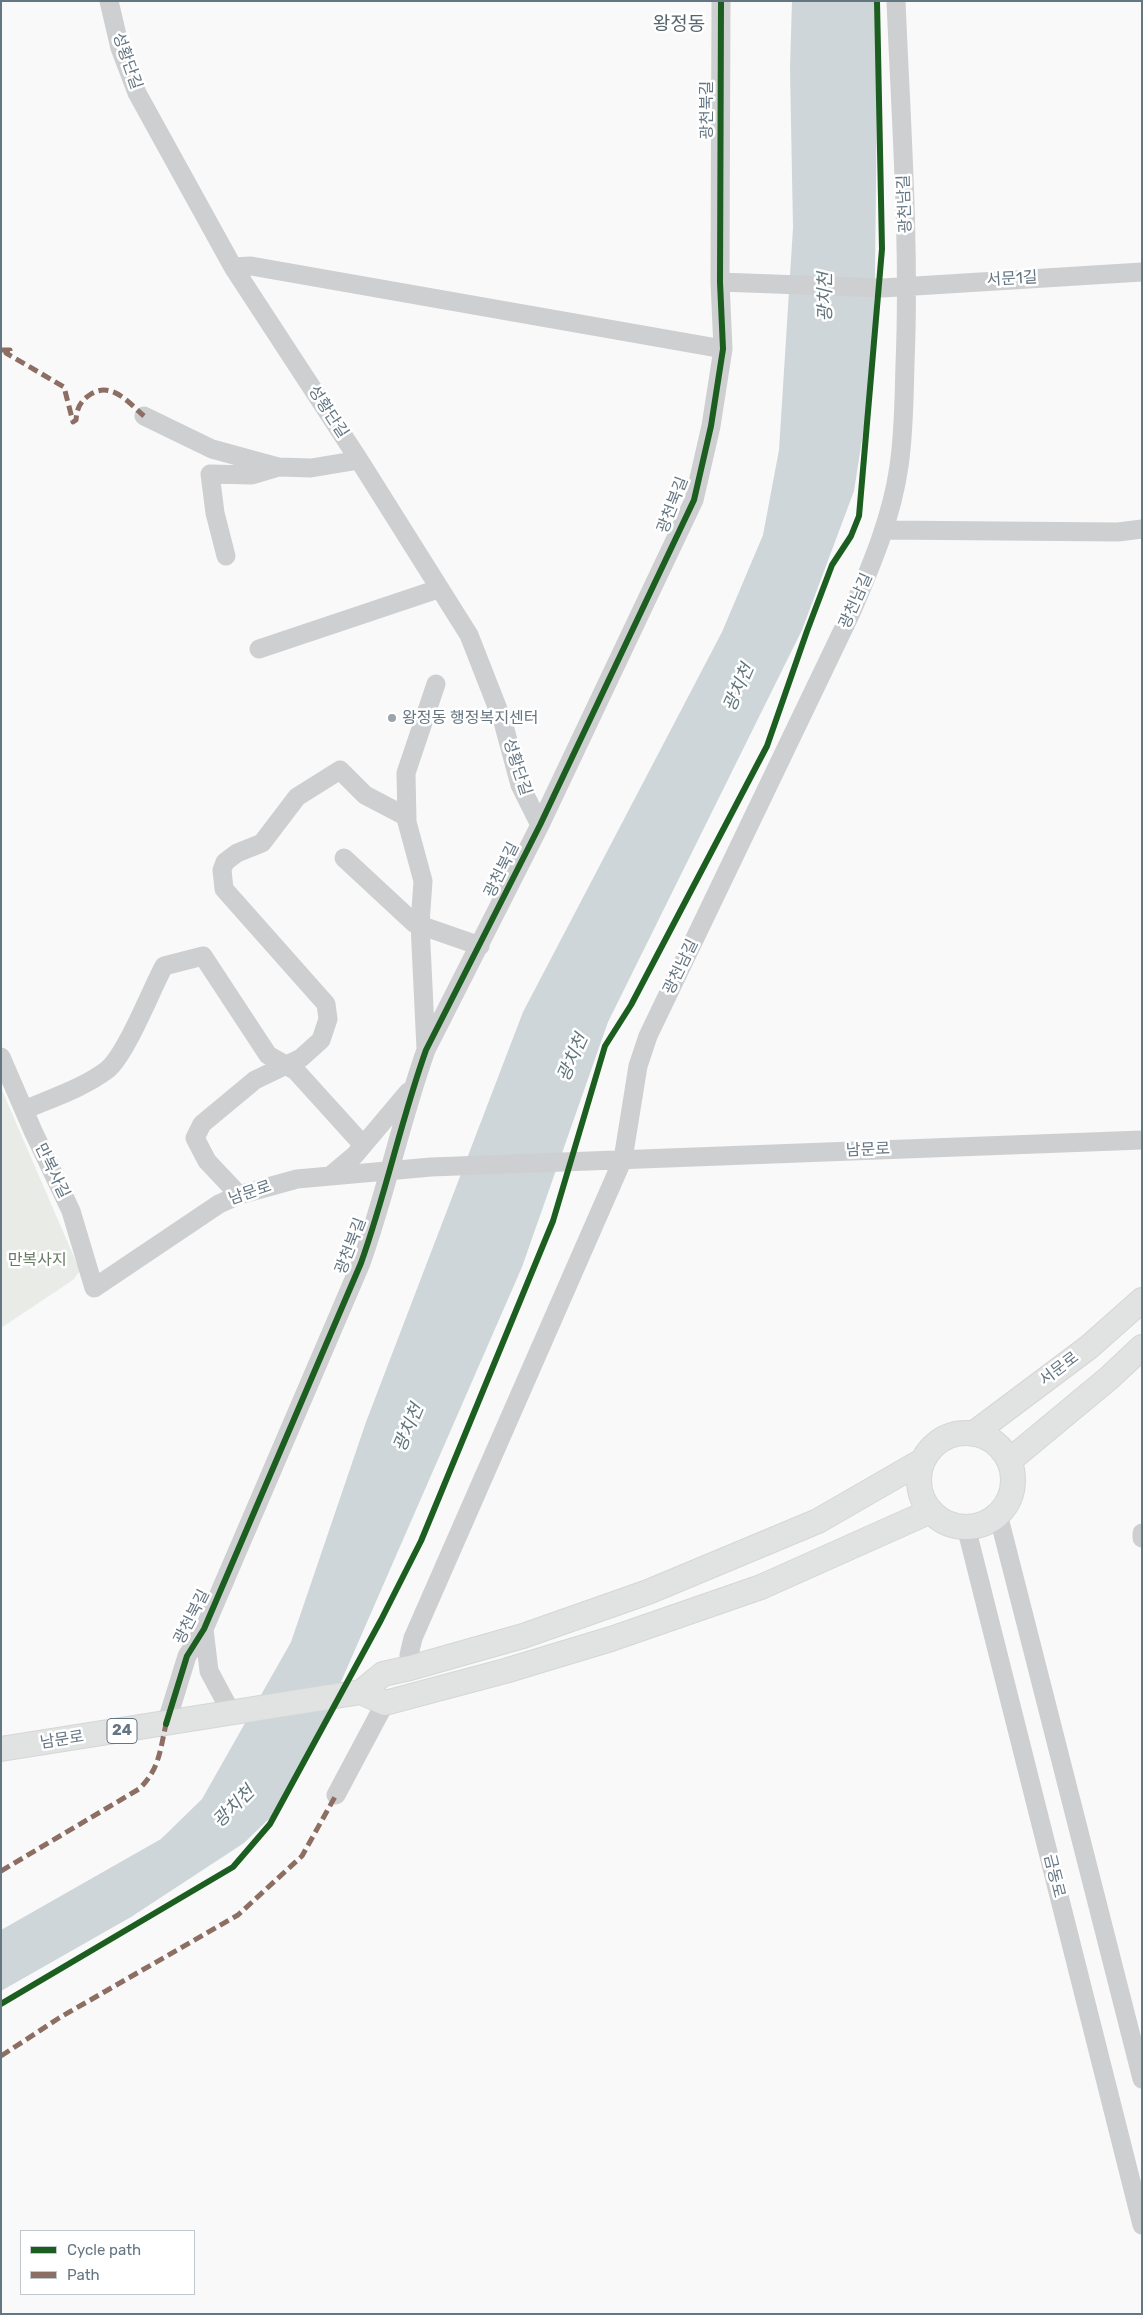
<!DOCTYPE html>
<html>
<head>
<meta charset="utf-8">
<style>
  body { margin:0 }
  #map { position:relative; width:1143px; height:2315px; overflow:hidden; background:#f9f9f9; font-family:Rubik,sans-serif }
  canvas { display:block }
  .frame { position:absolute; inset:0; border:2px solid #657683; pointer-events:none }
  .legend { position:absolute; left:20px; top:2230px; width:175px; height:65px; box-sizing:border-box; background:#fff; border:1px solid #c1c8cd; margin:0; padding:6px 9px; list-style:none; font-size:15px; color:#657683 }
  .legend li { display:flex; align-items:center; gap:10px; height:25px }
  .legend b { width:25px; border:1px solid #c1c8cd }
</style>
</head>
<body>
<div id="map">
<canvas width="1143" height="2315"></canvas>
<div class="frame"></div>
<ul class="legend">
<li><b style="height:6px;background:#1b5e20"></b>Cycle path</li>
<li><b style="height:6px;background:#8d6e63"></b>Path</li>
</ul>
</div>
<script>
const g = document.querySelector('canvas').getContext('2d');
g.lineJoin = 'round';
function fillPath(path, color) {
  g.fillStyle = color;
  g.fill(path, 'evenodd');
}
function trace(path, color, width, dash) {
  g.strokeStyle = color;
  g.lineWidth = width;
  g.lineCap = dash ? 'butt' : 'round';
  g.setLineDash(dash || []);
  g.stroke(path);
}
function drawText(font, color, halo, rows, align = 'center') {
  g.font = font + ' Rubik,"Noto Sans KR",sans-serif';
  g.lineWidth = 5;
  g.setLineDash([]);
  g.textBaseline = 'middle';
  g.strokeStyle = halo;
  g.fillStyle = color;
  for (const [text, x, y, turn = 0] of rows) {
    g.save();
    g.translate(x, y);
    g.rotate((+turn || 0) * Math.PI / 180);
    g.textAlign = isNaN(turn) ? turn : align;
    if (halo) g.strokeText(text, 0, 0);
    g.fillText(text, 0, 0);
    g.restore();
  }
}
fillPath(new Path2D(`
  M1 1088 80 1271 73 1280 1 1328Z`), '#e8ebe6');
fillPath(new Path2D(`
  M792 1H878L874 363 854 491 802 630 608 1022 522 1267 306 1762 272 1816 244 1843 131 1917 1 1991V1930L161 1839 202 1799 291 1642 366 1422 523 1012 722 632 763 535 779 450 793 228 790 69Z`), '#ced6d9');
const major = new Path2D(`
  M919 1480a47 47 0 1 1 94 0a47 47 0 1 1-94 0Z
  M973 1434 1089 1347 1142 1300
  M1009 1461 1109 1378 1142 1347
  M361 1692 385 1703 505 1671 611 1639 761 1587 931 1511
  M1 1749 361 1692 383 1674 410 1668 523 1636 648 1592 818 1521 922 1461`);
trace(major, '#d5d6d7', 26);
trace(new Path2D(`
  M109 1 120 48 137 93 233 267 359 460 469 635 503 722 520 785 540 825
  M233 267 251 266 723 349
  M720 282 883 288 1142 272
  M144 416 212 449 278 467
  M884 530 1118 532 1142 529
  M226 556 215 513 210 474 252 475 279 467 311 468 359 460
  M259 649 438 589
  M344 858 414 923 480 946
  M426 1049 420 924 423 881 407 822 406 773 436 684
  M1 1057 33 1131 71 1211 94 1288 219 1204 239 1195 297 1179 431 1167 1142 1140
  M24 1110C52 1098 83 1088 107 1070 126 1055 151 990 164 966L203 956 268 1055 296 1071 363 1145
  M330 1176 355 1155 408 1092
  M239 1195 207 1161 195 1138 202 1124 255 1080 301 1058 321 1040 328 1019 326 1004 224 889 222 870 225 862 237 853 262 843 297 797 340 770 365 795 407 817
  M998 1514 1142 2079
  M966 1527 1142 2225
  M1142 1533V1538
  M204 1629 209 1671 232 1714
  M410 1668 409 1655 413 1638 623 1159 638 1066 648 1036 851 613C871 566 892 517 899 466 904 433 904 398 905 364 910 243 901 122 896 1
  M166 1724 187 1656 204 1629 361 1263C386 1193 401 1120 426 1050L540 825 694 500 711 426 723 349 720 282 721 1
  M336 1795 385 1703`), '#cecfd0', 19);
trace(major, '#e1e2e2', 24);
trace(new Path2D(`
  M1 350H10V355L6 353 64 387 73 422 76 420C77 408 80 401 91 394 112 381 129 403 144 416
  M1 1871 139 1789C159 1770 160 1751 166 1724
  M1 2056 59 2018 238 1915 302 1856 336 1795`), '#8d6e63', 5, [10, 5]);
trace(new Path2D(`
  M166 1724 187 1656 204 1629 361 1263C386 1193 401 1120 426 1050L540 825 694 500 711 426 723 349 720 282 721 1
  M1 2004 233 1867 270 1824 381 1620 421 1541 553 1221 605 1046 631 1005 767 746 807 631 832 565 851 536 859 516 882 249 877 1`), '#1b5e20', 6);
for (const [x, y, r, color] of [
  [392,718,5,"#99a4ac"]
]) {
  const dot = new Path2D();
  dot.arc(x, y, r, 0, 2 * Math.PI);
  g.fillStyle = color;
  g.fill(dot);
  trace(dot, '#fff', 2);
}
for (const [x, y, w] of [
  [122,1731,30]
]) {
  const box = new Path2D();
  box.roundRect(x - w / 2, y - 12.5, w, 25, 4);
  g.fillStyle = '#fff';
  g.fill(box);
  trace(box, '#657683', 1);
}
drawText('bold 15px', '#657683', null, [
  ["24",122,1731]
]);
drawText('16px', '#657683', '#fff', [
  ["성황단길",127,61,71],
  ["광천북길",707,110,-90],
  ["광천남길",905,204,-92],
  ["서문1길",1012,279,-3],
  ["성황단길",328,412,57],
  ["광천북길",673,505,-69],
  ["광천남길",856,601,-66],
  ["성황단길",517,767,72],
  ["광천북길",502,870,-64],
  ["광천남길",681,967,-64],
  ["남문로",868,1150,-2],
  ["만복사길",52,1171,64],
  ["남문로",250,1193,-19],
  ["광천북길",351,1246,-69],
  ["서문로",1059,1369,-37],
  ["광천북길",192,1617,-63],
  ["남문로",62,1740,-9],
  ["금동로",1054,1876,76]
]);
drawText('16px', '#657683', '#fff', [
  ["왕정동 행정복지센터",402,718]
], 'left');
drawText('16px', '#687a64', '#fff', [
  ["만복사지",37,1260]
]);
drawText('italic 18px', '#60757c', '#fff', [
  ["광치천",826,297,-90],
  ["광치천",739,688,-66],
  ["광치천",573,1058,-66],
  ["광치천",409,1428,-67],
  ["광치천",234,1807,-45]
]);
drawText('19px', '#57646e', '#fff', [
  ["왕정동",679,25]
]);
</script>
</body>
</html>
